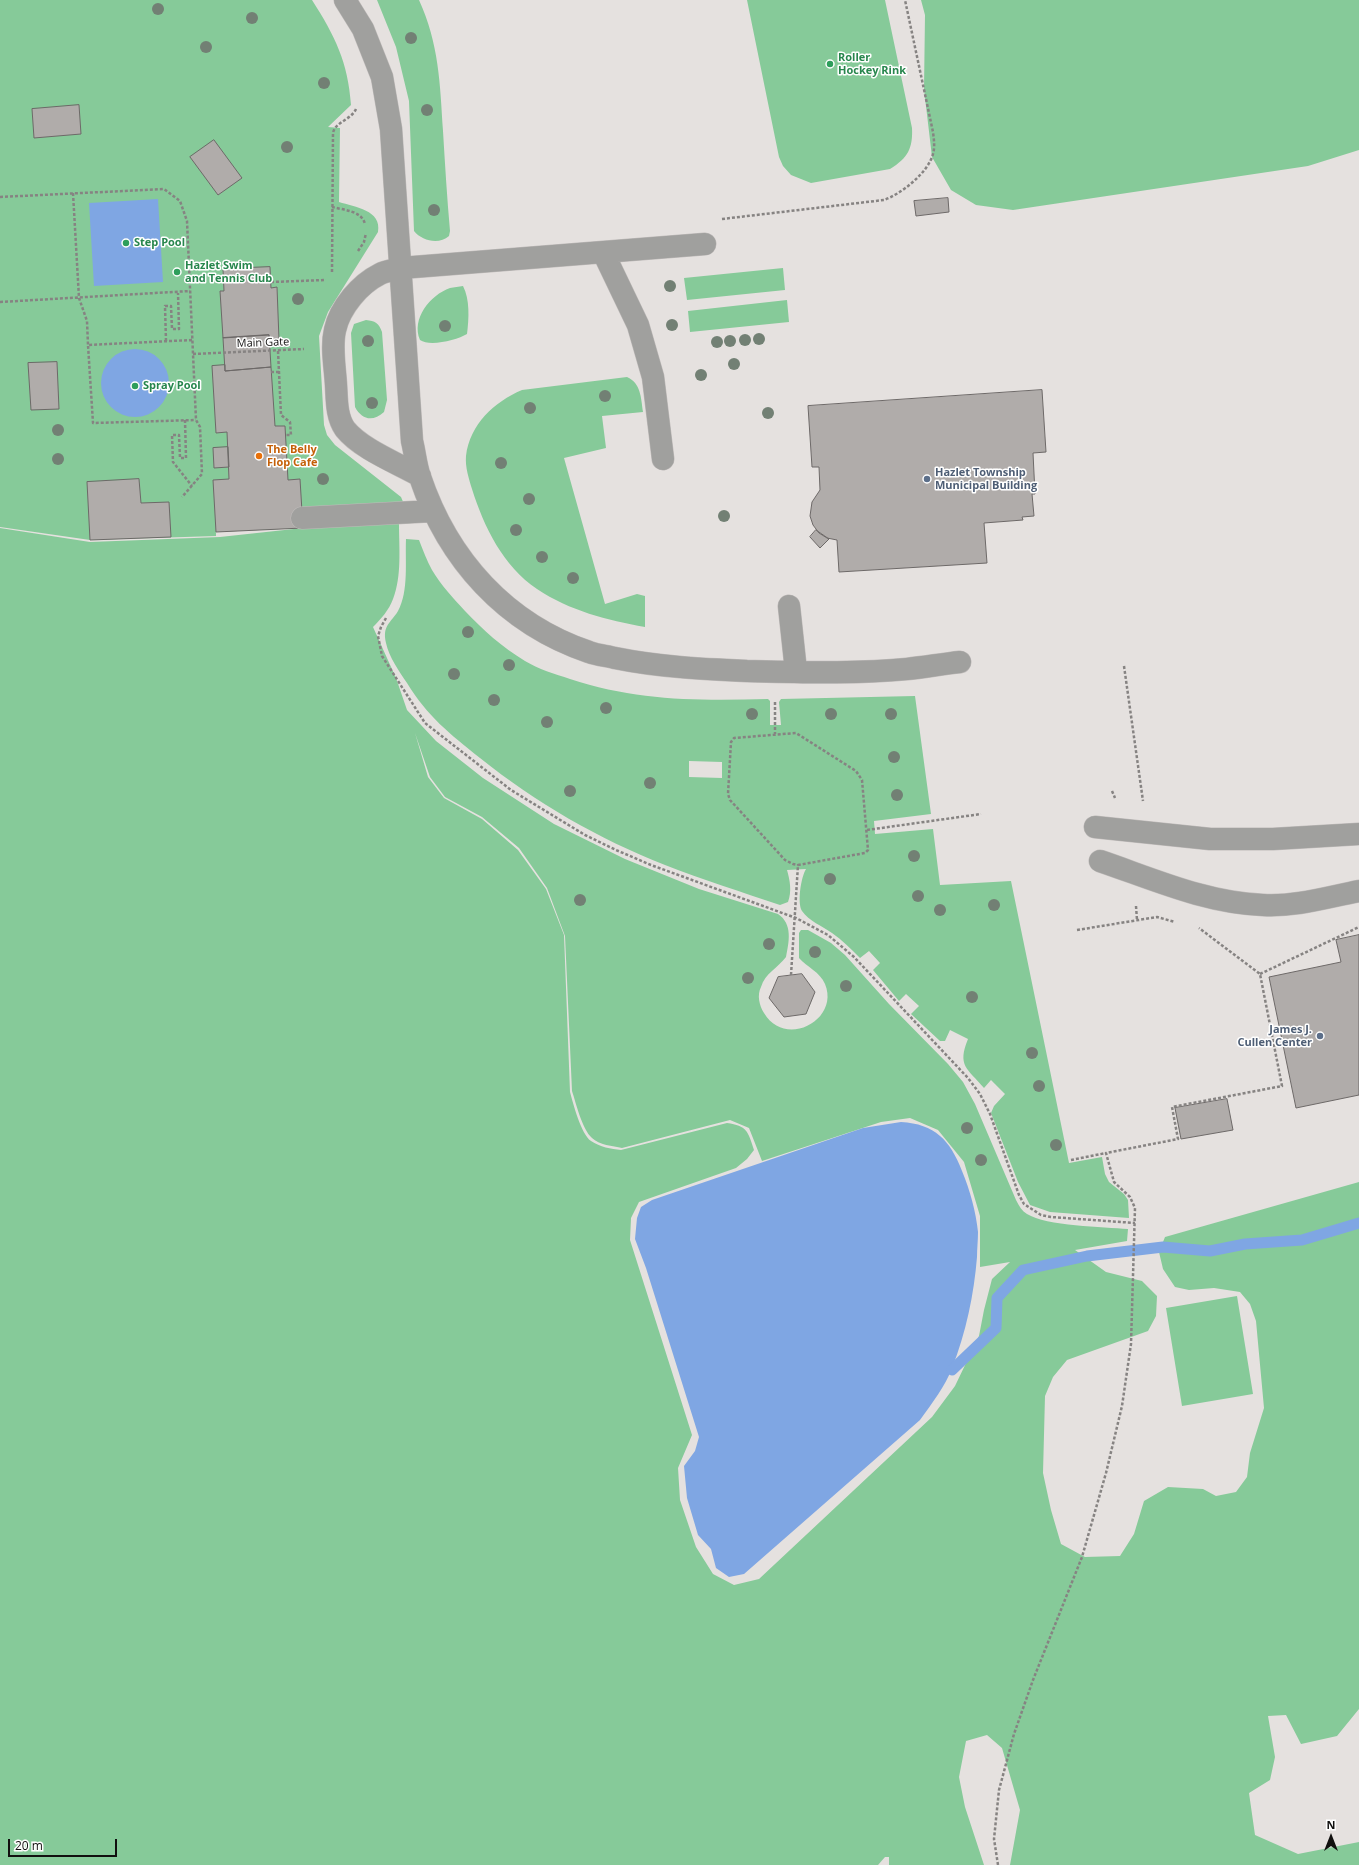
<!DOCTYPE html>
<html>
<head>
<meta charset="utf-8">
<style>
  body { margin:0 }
  #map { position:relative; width:1359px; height:1865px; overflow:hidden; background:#e5e1df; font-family:"Open Sans",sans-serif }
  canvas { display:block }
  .north { position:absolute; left:1311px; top:1817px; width:40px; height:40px; -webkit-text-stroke:3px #fff; paint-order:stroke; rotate:0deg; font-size:11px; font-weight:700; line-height:16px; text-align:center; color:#11100f }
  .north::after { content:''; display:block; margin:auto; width:14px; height:18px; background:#11100f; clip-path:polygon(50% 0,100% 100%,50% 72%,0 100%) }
  .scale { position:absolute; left:8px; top:1839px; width:109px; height:18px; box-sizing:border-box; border:2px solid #11100f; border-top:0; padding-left:5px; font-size:12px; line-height:14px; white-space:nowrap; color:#11100f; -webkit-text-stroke:3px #fff; paint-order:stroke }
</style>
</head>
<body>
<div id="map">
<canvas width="1359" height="1865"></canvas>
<div class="north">N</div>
<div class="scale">20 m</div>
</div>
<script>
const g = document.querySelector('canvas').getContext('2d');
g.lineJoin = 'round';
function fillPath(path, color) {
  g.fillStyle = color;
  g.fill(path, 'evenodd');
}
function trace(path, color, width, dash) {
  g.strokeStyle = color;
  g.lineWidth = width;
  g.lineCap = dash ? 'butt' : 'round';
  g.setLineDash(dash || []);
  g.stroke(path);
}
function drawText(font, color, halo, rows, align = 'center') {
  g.font = font + ' "Open Sans",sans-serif';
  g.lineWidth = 3;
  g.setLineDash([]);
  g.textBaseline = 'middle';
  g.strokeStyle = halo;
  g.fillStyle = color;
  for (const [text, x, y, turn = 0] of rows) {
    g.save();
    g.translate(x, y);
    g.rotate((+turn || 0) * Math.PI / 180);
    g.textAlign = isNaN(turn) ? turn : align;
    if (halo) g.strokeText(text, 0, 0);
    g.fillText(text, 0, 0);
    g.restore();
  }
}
fillPath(new Path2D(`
  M0 0H312C335 36 348 62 351 105L328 127 340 128 339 202C355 207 382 210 378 232L328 312 319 336 324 425 327 435 335 445 401 497 412 523 399 524C399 548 402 576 393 599 389 610 381 619 373 627L396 678 407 710 436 741 483 778 554 824 625 859 699 889 778 914C793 924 789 942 786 957 778 968 765 973 761 987 757 995 759 1005 764 1013 785 1049 840 1020 825 984 820 972 807 967 799 958V933L801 930H808L831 943 845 955 889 1004 948 1064 963 1082 975 1104 1016 1200C1019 1206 1022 1211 1027 1214 1046 1226 1104 1227 1128 1229L1127 1241 1075 1250 1106 1272 1142 1281 1157 1296 1156 1316 1148 1331 1067 1360 1053 1377 1045 1396 1043 1473 1051 1510 1061 1544 1085 1557 1120 1556 1134 1534 1144 1501 1168 1487 1203 1489 1216 1496 1236 1492 1247 1477 1250 1453 1264 1408 1256 1321 1250 1304 1240 1292 1214 1288 1189 1290 1175 1287 1163 1269 1159 1252 1165 1237 1359 1182V1709L1337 1736 1301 1744 1286 1715 1268 1716 1275 1757 1270 1780 1249 1793 1255 1835 1298 1854 1359 1842V1865H1010L1020 1810 1002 1748 987 1735 966 1741 959 1777 965 1807 984 1865H889V1857H885L878 1865H0V528L90 542 220 537 303 528 216 532V536L90 540 0 527ZM415 733 430 777 445 797 482 817 519 848 547 888 565 936 572 1091C576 1103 582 1129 592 1138 599 1145 613 1146 622 1148L730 1120 749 1128 762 1161 881 1122 910 1118 938 1130 964 1162 980 1216V1267L1010 1262 992 1279 984 1310 979 1336 955 1386 932 1417 759 1579 734 1585 713 1574 696 1547 680 1500 678 1468 692 1435 630 1240 631 1218 639 1202 736 1168 747 1159 754 1150C748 1131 747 1126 727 1123L621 1150C611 1149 600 1147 591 1141 581 1134 573 1103 570 1092L564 935 546 889 518 850 482 819 444 798 428 777Z
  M377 0H419C439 44 440 83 443 131 445 164 447 198 450 231L449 236C439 245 422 241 414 231L409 101 396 47Z
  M747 0H885L912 128C913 148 908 158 890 169L811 183 791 175 783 166 779 157Z
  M921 0H1359V150L1308 166 1013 210 976 205 951 190 932 157 924 89 925 15Z
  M783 268 785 290 687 300 684 278Z
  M463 286C470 299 469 319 467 334 457 340 430 347 420 340 411 319 430 295 450 288 454 287 459 287 463 286Z
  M787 300 789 322 690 332 688 311Z
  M366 320C375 321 379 323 382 332L387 400 384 412C373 422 362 420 355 407L351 333 354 324Z
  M627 377C641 383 641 398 643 412L602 416 606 448 564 458 605 604 637 594 645 596V627C607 620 570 611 537 589 503 566 484 527 472 489 469 479 465 467 466 456 470 424 494 402 522 390Z
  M406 539 419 540C423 550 427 561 432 570 441 585 453 598 465 611 483 630 502 647 525 661 538 669 555 674 570 679 637 701 699 701 768 699L770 701V725H781L779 702 781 699 915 696 931 814 874 821 875 834 933 829 940 885 1011 881 1069 1163 1102 1157 1105 1174 1109 1182 1124 1194 1128 1200 1129 1218 1050 1212 1030 1205 1018 1182 991 1113 994 1106 1005 1094 991 1080 984 1088C967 1068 957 1066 968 1039L950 1030 945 1041H940L911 1014 919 1006 906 994 899 1001 873 970 880 963 869 951 860 958C851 949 842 940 832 933 822 926 809 921 802 911 797 903 801 877 806 869L787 870C790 881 792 891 788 902L780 905C742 892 703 880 665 865 599 839 536 803 480 758 449 733 428 717 407 683 399 671 389 657 386 643 382 625 391 623 398 611 409 591 405 561 406 539ZM689 761 722 762V778L689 777Z
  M1237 1296 1253 1394 1182 1406 1166 1308Z`), '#86ca99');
fillPath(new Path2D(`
  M158 199 163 282 94 286 89 203Z
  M101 383a34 34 0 1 1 68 0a34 34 0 1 1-68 0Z
  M901 1122C935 1124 950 1140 962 1171 970 1190 976 1212 978 1232 978 1240 977 1249 977 1257 974 1294 966 1333 952 1368 945 1387 932 1403 920 1420L744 1574 729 1577 716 1568 711 1549 698 1535 687 1498 684 1466 695 1451 699 1437 646 1268 635 1239 637 1218 641 1207 652 1200 863 1128Z`), '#7fa6e3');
trace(new Path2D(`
  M952 1370 996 1328 997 1298 1023 1270 1087 1256 1163 1247 1210 1251 1245 1244 1302 1240 1359 1223`), '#7fa6e3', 11);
const building = new Path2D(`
  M79 105 81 134 34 138 32 109Z
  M214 140 242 178 218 195 190 157Z
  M948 198 949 212 916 216 914 201Z
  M270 267 271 288 277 287 279 340H269V335L223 338 220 291H224L223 269Z
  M269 335 271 367 225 371 223 338Z
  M57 362 59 409 31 410 28 363Z
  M225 365V371L271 367 275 426H285L288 480 300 479 303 528 216 532 213 480 229 479 227 432 216 433 212 366Z
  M1042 390 1046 452 1033 453 1035 494H1032L1034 516 1022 517 1023 520 984 523 987 563 839 572 837 540 827 538 819 533 813 525 810 516 812 502 820 490 819 467H812L808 406Z
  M228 447 229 467 214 468 213 448Z
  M139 479 141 503 169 502 171 537 90 540 87 482Z
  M816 530 829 539 820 548 810 537Z
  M1359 935V1095L1296 1108 1269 977 1341 962 1336 940Z
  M802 974 815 992 806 1014 784 1017 769 998 778 977Z
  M1227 1099 1233 1130 1181 1139 1175 1108Z`);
fillPath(building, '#b0acaa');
trace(building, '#6d6968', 1);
const minor = new Path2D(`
  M345 0 363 29 382 77 391 129 412 441C415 453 416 466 420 477 448 560 506 624 589 652 597 655 607 656 615 658 659 667 703 669 747 671 800 672 855 674 907 669 925 667 942 664 960 662
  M603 252 638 325 653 377 663 459
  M420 476C397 463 361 449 345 429 336 416 337 399 336 385 335 367 331 347 335 330 340 307 360 284 380 274 386 271 394 270 401 268L705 244
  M302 518 433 511
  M789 606 796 671
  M1095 827 1210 839H1273L1359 834
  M1100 861C1153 879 1206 903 1263 905 1295 907 1328 897 1359 891`);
trace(minor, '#bfbbba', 23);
trace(new Path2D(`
  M73 193 79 298 87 321 88 345
  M0 197 164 189 180 201 187 221 196 420 200 427 202 474 182 497
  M332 207C344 210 362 211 365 224
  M722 219 884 200C901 194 928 173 933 154 935 147 934 140 933 132L905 0
  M358 251 364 242 366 233
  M332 272 333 133C335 122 351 120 356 109
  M271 282 326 280
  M0 302 190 291
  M192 340 88 345 93 423 196 420
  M166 341 165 306H171L172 329H179L178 293
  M278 351 281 415 290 422 291 435H286
  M193 354 304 349
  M271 372H279
  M185 420 186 458H180L179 435H172L173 462 192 486
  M386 618 381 627 378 636 382 656 425 723 511 790 585 835 616 850 651 865 796 918 828 935 854 957 968 1078 980 1094 990 1114 1019 1195 1024 1204 1041 1215 1051 1217 1135 1223
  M1124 666 1143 801
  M775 702V734
  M1112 791 1115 798
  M867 830 981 814
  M1136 906 1137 920
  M1077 930 1157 917 1175 922
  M1260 974 1359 927
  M791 975 798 865 865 853 868 850 862 780 856 771 796 733 734 738 731 742 728 794 730 800 785 860 793 864 798 865
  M1071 1160 1106 1153
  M998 1865 994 1839 999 1790 1014 1734 1033 1680 1082 1557 1106 1473 1122 1406 1131 1344 1135 1208 1130 1197 1114 1182 1106 1153 1178 1139 1172 1107 1282 1086 1260 974 1199 928`), '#868382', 2.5, [3, 2]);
trace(minor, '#a0a09e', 22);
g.fillStyle = '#728074';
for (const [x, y] of [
  [158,9],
  [252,18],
  [411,38],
  [206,47],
  [324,83],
  [427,110],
  [287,147],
  [434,210],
  [670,286],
  [298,299],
  [672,325],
  [445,326],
  [759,339],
  [745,340],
  [368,341],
  [730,341],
  [717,342],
  [734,364],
  [701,375],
  [605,396],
  [372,403],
  [530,408],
  [768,413],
  [58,430],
  [58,459],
  [501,463],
  [323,479],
  [529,499],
  [724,516],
  [516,530],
  [542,557],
  [573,578],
  [468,632],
  [509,665],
  [454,674],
  [494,700],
  [606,708],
  [752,714],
  [831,714],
  [891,714],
  [547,722],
  [894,757],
  [650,783],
  [570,791],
  [897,795],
  [914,856],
  [830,879],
  [918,896],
  [580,900],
  [994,905],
  [940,910],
  [769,944],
  [815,952],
  [748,978],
  [846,986],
  [972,997],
  [1032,1053],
  [1039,1086],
  [967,1128],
  [1056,1145],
  [981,1160]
]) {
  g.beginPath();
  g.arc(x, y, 6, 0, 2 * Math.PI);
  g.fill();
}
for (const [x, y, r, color] of [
  [830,64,4,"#2e9e5b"],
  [126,243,4,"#2e9e5b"],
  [177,272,4,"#2e9e5b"],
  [135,386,4,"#2e9e5b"],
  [259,456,4,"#e8710a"],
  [927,479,4,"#5c6f8a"],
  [1320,1036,4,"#5c6f8a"]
]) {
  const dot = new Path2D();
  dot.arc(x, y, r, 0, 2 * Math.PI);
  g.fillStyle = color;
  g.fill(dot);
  trace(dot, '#fff', 1.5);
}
drawText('bold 11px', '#27864d', '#fff', [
  ["Roller",838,58],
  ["Hockey Rink",838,71],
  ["Step Pool",134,243],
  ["Hazlet Swim",185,266],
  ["and Tennis Club",185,279],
  ["Spray Pool",143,386]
], 'left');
drawText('11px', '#11100f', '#fff', [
  ["Main Gate",263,343,-2]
]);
drawText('bold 11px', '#c56008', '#fff', [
  ["The Belly",267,450],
  ["Flop Cafe",267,463]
], 'left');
drawText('bold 11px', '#4e5e75', '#fff', [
  ["Hazlet Township",935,473],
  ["Municipal Building",935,486],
  ["James J.",1312,1030,"right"],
  ["Cullen Center",1312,1043,"right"]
], 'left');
</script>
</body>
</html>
